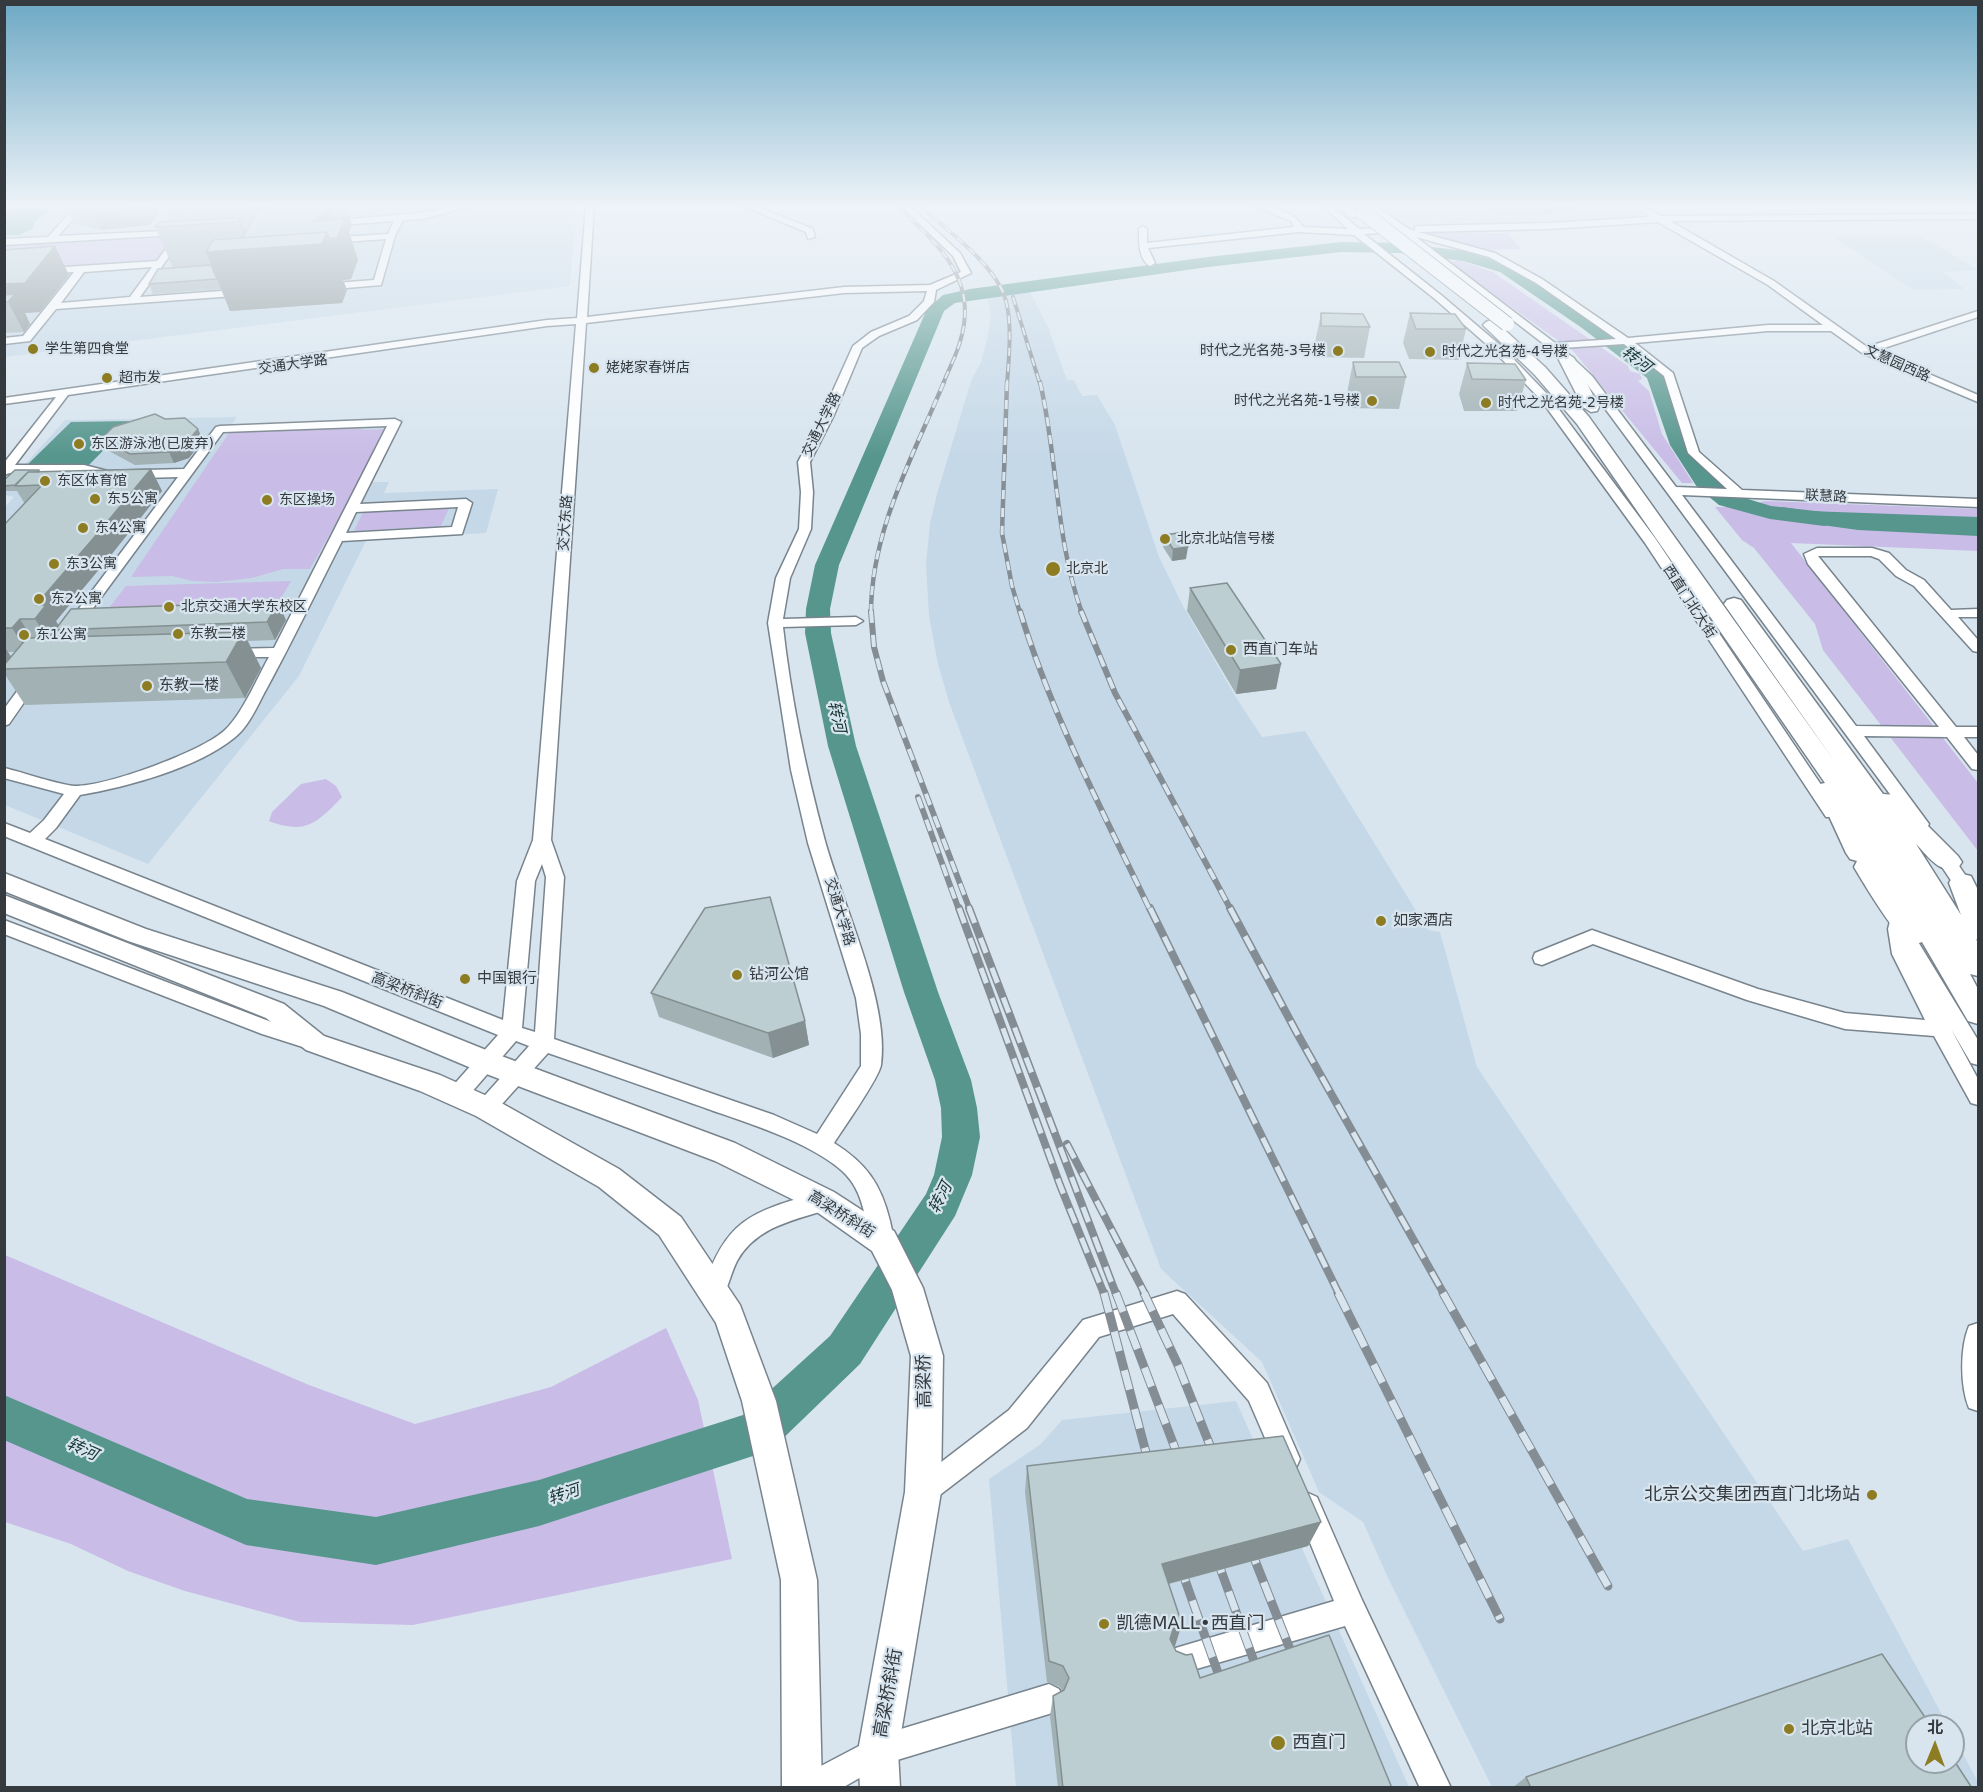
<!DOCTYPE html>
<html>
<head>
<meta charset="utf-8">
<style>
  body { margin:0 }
  #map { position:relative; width:1983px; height:1792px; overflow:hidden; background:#d8e5ef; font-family:"DejaVu Sans","Noto Sans SC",sans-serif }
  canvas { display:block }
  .frame { position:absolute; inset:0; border:6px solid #353a3e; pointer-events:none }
  .north { position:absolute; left:1905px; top:1714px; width:60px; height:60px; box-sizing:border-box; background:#d8e5ef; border:2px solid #97a1a8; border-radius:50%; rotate:1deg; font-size:16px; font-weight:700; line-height:24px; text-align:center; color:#353a3e }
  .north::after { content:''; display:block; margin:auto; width:21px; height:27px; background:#8e7c22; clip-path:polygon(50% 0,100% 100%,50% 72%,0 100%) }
</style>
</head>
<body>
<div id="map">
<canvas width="1983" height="1792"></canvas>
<div class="frame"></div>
<div class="north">北</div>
</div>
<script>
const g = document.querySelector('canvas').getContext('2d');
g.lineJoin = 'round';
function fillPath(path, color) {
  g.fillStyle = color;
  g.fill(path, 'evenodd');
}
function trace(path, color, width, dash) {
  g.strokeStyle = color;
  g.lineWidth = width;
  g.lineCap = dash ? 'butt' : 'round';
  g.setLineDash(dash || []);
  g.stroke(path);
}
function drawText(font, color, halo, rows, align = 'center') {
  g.font = font + ' "DejaVu Sans","Noto Sans SC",sans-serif';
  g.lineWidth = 4.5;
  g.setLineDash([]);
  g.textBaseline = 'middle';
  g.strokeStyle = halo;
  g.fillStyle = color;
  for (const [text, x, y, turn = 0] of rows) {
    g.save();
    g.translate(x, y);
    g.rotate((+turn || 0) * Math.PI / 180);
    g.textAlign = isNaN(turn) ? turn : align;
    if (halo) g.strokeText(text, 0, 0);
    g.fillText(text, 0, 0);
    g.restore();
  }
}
fillPath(new Path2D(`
  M4 206H576L570 286 5 357Z
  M1379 206H1626L1642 216 1547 223 1399 224Z
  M1832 236H1921L1978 270 1943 272 1965 289 1913 290Z
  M1029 290 1048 327 1067 380H1074L1082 396 1097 395 1115 425 1159 557 1183 606 1237 699 1262 737 1305 731 1428 930 1440 932 1477 1067 1803 1551 1848 1539 1948 1726H1917V1762H1953V1735L1978 1782V1787H1492L1389 1580 1363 1522 1319 1492 1262 1362 1161 1269 949 702 938 664 929 616 926 564 930 523 937 494 971 381 981 362 987 340 991 315 987 296Z
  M237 417 231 426 404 419 372 482H389L384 493 498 489 486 533 367 539 299 676 148 864 5 805 4 508 14 497 5 495V479L10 472 21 469 65 420Z
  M1236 1401 1409 1787H1016L989 1479 1041 1444 1062 1420Z`), '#c5d8e7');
fillPath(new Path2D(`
  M1431 232 1508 233 1521 249 1483 250 1432 236Z
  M182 233 153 264 5 274V242Z
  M1458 260 1493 272 1628 366 1630 371 1640 374 1642 379 1638 381 1649 391 1662 434 1693 483H1682L1574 352 1450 263Z
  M351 427 364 430 389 429 310 569H283L252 578 217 582 192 581 172 576 131 577 231 430Z
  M1765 501 1978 509V551L1791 543 1978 783V851L1823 650 1815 624 1754 548 1742 540 1715 507H1740Z
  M449 508 441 526 354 531 363 512Z
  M291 581 273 612 102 617 126 586Z
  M326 779 336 786 342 797C317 823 306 835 269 821L272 812 301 784Z
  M5 1255 309 1385 415 1424 551 1387 666 1328 698 1400 732 1559 413 1625 300 1622 185 1591 128 1571 71 1544 5 1522Z`), '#c9bce6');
fillPath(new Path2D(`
  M40 208 49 210 35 222 32 229 19 235H5V209Z
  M132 421 89 465 25 467 71 422Z
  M1782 507 1808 511 1978 517V536L1858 530 1779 519Z`), '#56968d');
fillPath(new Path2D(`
  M1341 242 1400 243 1465 251 1512 266 1594 320 1663 371 1690 445 1713 477 1735 495 1771 506 1824 512 1832 514 1835 519 1832 524 1824 526 1770 519 1719 505 1697 487 1670 445 1647 378 1582 328 1500 272 1463 261 1400 253 1341 252 1208 267 955 303 944 311 839 565 830 609 831 633 856 746 938 992 971 1080 977 1108 980 1137 972 1175 955 1216 860 1364 772 1449 756 1455 539 1526 376 1565 246 1545 4 1440V1395L247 1499 376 1517 539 1480 743 1415 830 1336 926 1194 934 1175 942 1137 941 1108 935 1080 904 992 828 746 805 633 806 609 815 565 927 309 943 295 970 289 1208 257Z`), '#56968d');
const minor = new Path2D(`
  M76 206H85L58 236 185 230 186 233 140 297 248 289 253 292 248 295 56 309 30 341 4 344V338L23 336 74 272 4 277V271L157 261 176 235 4 245V239L48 237ZM152 267 130 297 61 303 84 272Z
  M455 206H471L422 219 403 220 395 236 381 285 323 290 318 287 323 284 374 280 386 239 329 243 326 242V238L388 234 394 221 326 226 323 225V221L422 213Z
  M586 206H594L587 317 844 287 930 285 961 272 953 256 901 206H910L960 253 971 273 936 290 934 302 917 320 879 336 862 348 834 415 810 462 813 492 811 529 790 578 783 619 856 617 863 621 856 625 783 627C791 699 806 771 825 841 842 903 890 1003 881 1065 879 1078 843 1129 834 1143 866 1163 881 1184 890 1221 892 1231 895 1239 891 1248L883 1251 875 1248C862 1220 867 1193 841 1170 809 1142 748 1123 708 1109 654 1090 601 1071 548 1053L493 1114 486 1117 479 1114 476 1108 479 1102 529 1046 516 1041 464 1101 457 1103 450 1101 447 1095 450 1089 498 1035 4 836V823L30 833 44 820 64 794 4 778V768C22 772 59 785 75 786 108 786 200 752 224 731 242 715 257 678 269 657H231L224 653 231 649 274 648 387 426 223 432 77 630 72 631 65 627 178 477 108 479 84 473H10L4 475V463L56 397 4 404V398L547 320 577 318ZM927 291 924 301 909 316 871 332 853 346 822 415 798 462 801 492 799 529 776 578 768 623 791 770 808 843 856 998 861 1034V1066L817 1134 774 1115 554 1039 564 877 551 840 586 323 844 293ZM576 324 533 840 517 881 503 1020 45 839 56 828 80 795C127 787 197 768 234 738 249 727 258 704 267 688 293 640 317 590 342 541L462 534 472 503 466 499 360 504 401 422 395 419 220 426 216 427 184 469 108 471 84 465H15L68 395 547 326ZM458 507 452 527 346 533 356 512ZM542 864 546 877 535 1032 522 1028 535 881Z
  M743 206H755L813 229 815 237 808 239 806 232Z
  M1254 206C1271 206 1294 211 1303 227L1348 229 1323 206H1332L1359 229 1393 227 1367 206C1386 206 1397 226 1415 231V227L1418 226 1549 223 1650 217 1633 206H1643L1661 216 1978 214V219L1670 221 1774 281 1867 347 1978 311V317L1875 351 1978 395V402L1862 353 1831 331H1768L1635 343 1673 373 1699 452 1742 490 1978 499V507L1682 495 1856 726 1939 727 1808 564 1804 554 1817 548H1872L1889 553 1906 570 1924 580 1951 610 1978 609V617H1958L1978 640V652L1973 651 1914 586 1896 576 1879 559 1871 556H1818L1956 727H1978V737H1964L1978 755V770L1972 769 1947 737 1864 736 1929 824 1927 828H1915L1584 380 1549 348 1399 232 1364 234 1441 295 1501 346 1549 396 1655 538 1840 813 1838 817H1826L1645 543 1541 400 1493 350 1435 299 1354 235 1300 232 1148 248 1155 263 1150 266C1138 259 1139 241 1139 229L1143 226 1147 229V243L1294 227 1291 221ZM1658 222 1768 285 1823 325H1768L1628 338 1542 279 1495 253 1418 232 1549 229ZM1416 237 1489 257 1536 283 1616 339 1555 343ZM1624 344 1664 376 1688 453 1727 489 1676 487 1592 376 1562 348Z
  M34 674 41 678 9 724 4 726V709L29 675Z
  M1939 843 1945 845 1978 894V913L1972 912 1930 849 1933 845Z
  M1897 915 1903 917 1978 1040V1065L1971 1063 1951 1029 1978 1079V1105L1971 1103 1934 1036 1845 1029 1747 1000 1593 944 1542 965 1535 963 1533 958 1535 953 1592 930 1758 989 1845 1013 1925 1020 1892 954 1888 929 1891 917Z
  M4 920 274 1023 316 1035 319 1041 316 1047 309 1049 262 1034 4 934Z
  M824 1191 832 1194 835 1201 832 1208C797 1220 757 1225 737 1261 731 1273 728 1287 722 1300L714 1303 706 1300 702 1292C727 1216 752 1212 824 1191Z
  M1177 1291 1185 1294 1267 1383 1300 1459 1296 1468 1287 1472 1278 1468 1249 1401 1173 1314 1099 1337 1027 1428 932 1501 923 1505 914 1501 910 1492 914 1483 1009 1410 1083 1320Z
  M1978 1323V1411L1969 1408C1960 1386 1960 1347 1969 1326Z
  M1308 1493 1317 1497 1362 1600 1451 1788H1420L1345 1626 1179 1674 1169 1670 1165 1660 1169 1650 1334 1601 1295 1506 1299 1497Z
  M1049 1684 1059 1689 1064 1699 1059 1709 1049 1714 884 1764 842 1788H796L800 1777 878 1736Z`);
const major = new Path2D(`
  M4 873 146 929 342 992 496 1054 735 1143 834 1192 894 1231 923 1288 943 1356 941 1492 898 1751 900 1788H860L858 1751 905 1492 911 1356 892 1290 872 1251 814 1210 715 1161 476 1070 324 1006 128 941 4 891Z
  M4 895 284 1004 324 1036 440 1075 496 1100 619 1169 681 1217 740 1305 776 1401 817 1580 822 1788H782L781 1580 742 1401 716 1323 659 1235 599 1187 476 1116 420 1091 306 1050 266 1018 4 913Z`);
const highway = new Path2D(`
  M1339 206H1352L1359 214 1357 217H1349Z
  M1491 320 1496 322 1545 367 1589 417 1835 762 1724 604 1727 600 1734 598 1741 600 1883 794 1897 795 1958 856 1962 862 1958 868C1939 874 1929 857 1916 844L1961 915 1949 883 1953 876 1962 874 1971 876 1978 890V940L1976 939 1978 943V976L1970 974 1978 989V1024L1968 1021 1922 942C1916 944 1913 944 1908 942 1894 935 1863 882 1854 867L1857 861 1850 859 1846 853 1817 790 1820 784 1825 783 1577 424 1534 374 1486 328 1483 325 1486 322Z
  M1566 353 1574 358 1599 407 1597 411 1591 412 1583 407 1558 358Z`);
trace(minor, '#78848d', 3);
trace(major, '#78848d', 3);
trace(highway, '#78848d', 3);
fillPath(minor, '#fff');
fillPath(major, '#fff');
fillPath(highway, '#fff');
const railFar4 = new Path2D(`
  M897 206C939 245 981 281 959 345 955 358 948 371 943 384
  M921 206C946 230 985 257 1001 288 1014 312 1009 357 1007 384
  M1013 297 1040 384`);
const railFar3 = new Path2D(`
  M1007 382 1002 533 1012 586 1020 613
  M1040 382C1058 459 1055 538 1082 613
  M871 613C871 531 913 456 944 382`);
const railFar2 = new Path2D(`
  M871 611 874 647 883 681 970 910
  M1020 611C1052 716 1103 812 1150 910
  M1081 611 1115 693 1231 910
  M918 797 959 910`);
const railFar1 = new Path2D(`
  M959 908 1060 1185 1104 1294
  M969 908 1116 1294
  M1150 908 1339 1294
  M1230 908 1298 1035 1444 1294
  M1067 1144 1145 1294`);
const rail = new Path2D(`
  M1104 1293 1150 1468
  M1116 1293 1181 1464
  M1144 1293 1178 1365 1215 1458
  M1338 1293 1500 1619
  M1443 1293 1608 1586
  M1249 1545 1295 1662
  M1215 1554 1259 1675
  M1179 1563 1223 1687`);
trace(railFar4, '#858d94', 4);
trace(railFar3, '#858d94', 4.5);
trace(railFar2, '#858d94', 6);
trace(railFar1, '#858d94', 8);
trace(rail, '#858d94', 9);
trace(railFar4, '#d8e5ef', 2, [8]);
trace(railFar3, '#d8e5ef', 3, [9]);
trace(railFar2, '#d8e5ef', 4, [12]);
trace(railFar1, '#d8e5ef', 5, [16]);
trace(rail, '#d8e5ef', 7, [20]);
const highwayBridge = new Path2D(`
  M1364 213 1507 324`);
trace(highwayBridge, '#78848d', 16, []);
trace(highwayBridge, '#fff', 14);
fillPath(new Path2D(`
  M66 206H156L159 211 150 225 101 230 73 223Z
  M171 206H345L352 225 349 232 358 260 351 279 343 280 347 290 342 303 230 311 221 289 153 294 149 284 173 268 155 227 170 221 167 212Z
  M1469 206H1577L1576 208 1542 215H1497L1492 209Z
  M4 250 69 275 40 312 25 313 30 324 24 332 4 333Z
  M1321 313 1370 327 1364 358 1315 357V343Z
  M1410 313 1466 329 1459 360 1409 359 1403 343Z
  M1353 362 1406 377 1399 409 1349 408 1347 393Z
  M1467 363 1526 380 1517 411H1464L1459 394Z
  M101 439 203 440 189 458 174 463 135 465 107 450Z
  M151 469 162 491 111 555 56 621 58 625 286 620 275 640 248 641 261 668 245 698 25 705 6 676 4 678V525L25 504 17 491H4V480L39 470 40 472ZM57 633 59 637H53ZM8 652H15L11 657Z
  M1164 535 1186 559 1172 561 1163 547Z
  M1190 588 1281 664 1276 689 1236 694 1187 611Z
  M651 993 805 1021 809 1045 773 1058 659 1017Z
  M1027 1466 1321 1522 1308 1546 1169 1584 1175 1646H1173L1176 1651 1200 1678 1392 1788H1058L1050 1716 1053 1696 1062 1691 1060 1687 1047 1682 1025 1492Z
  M1526 1777 1972 1788H1512Z`), '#a2b1b4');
fillPath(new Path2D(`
  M143 206H156L159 211 150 225 101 230 92 212Z
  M248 206H259L271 239 312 222 329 206H331L340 231 344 222 339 206H345L352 225 349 232 358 260 351 279 343 280 347 290 342 303 230 311 206 252 247 244 239 222 240 218 250 244 260 243 247 208Z
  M1545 206H1577L1576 208 1542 215Z
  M55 246 69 275 40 312 25 313 30 324 24 332 8 302H4V284Z
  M198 429 203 440 189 458 174 463 169 452Z
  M151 469 162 491 111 555 56 621 60 628 55 630 57 633 50 642 35 619 36 605Z
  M1188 547 1186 559 1172 561 1173 549Z
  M278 602 286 620 275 640 267 622Z
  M20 619 34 642 27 651 12 628Z
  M243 632 261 668 245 698 226 662Z
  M4 646 16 664 4 669Z
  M1281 664 1276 689 1236 694 1240 670Z
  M805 1021 809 1045 773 1058 768 1033Z
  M1321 1522 1308 1546 1156 1587 1162 1564Z
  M1182 1624 1175 1646 1167 1649 1174 1627Z`), '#849092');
const building = new Path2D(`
  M70 206H143L92 212Z
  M171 206H248L247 208 167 212Z
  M291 206H329L326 213 312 222 345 219 337 238H329L327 232 242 238 260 208Z
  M240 218 239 222 155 227 159 222Z
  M327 232 322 244 206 252 213 240Z
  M55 246 25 283 4 284V250Z
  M211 265 217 279 149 284 158 269Z
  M15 294 8 302H4V295Z
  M1321 313 1363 314 1370 327 1321 326Z
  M1410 313 1455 314 1466 329H1416Z
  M1353 362H1399L1406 377H1356Z
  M1467 363 1515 364 1526 380 1472 379Z
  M155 414 165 419 185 418 198 429 183 447 169 452 130 454 101 439 113 427Z
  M151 469 98 533 36 605H46L35 619H20L12 628H4V525L42 485 15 486 28 472Z
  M15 470H39V472H28L15 485 4 486V480Z
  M1178 533 1188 547 1173 549 1164 535Z
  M1227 583 1281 664 1240 670 1190 588Z
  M278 602 267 622 55 630 71 609Z
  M243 632 226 662 4 669V665L27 638Z
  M770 897 805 1021 768 1033 651 993 705 908Z
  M1283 1436 1321 1522 1162 1564 1182 1624 1174 1627 1170 1639 1176 1651 1186 1655 1192 1654 1200 1678 1329 1635 1392 1788H1063L1053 1696 1064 1690 1069 1678 1063 1666 1049 1661 1027 1466Z
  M1882 1654 1931 1726H1917V1762H1953V1759L1972 1788H1531L1526 1777Z`);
fillPath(building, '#bcced1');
trace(building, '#849092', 1.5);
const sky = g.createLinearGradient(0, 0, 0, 457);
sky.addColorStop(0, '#6da8c4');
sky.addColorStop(0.45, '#edf3f8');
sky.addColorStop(1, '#edf3f800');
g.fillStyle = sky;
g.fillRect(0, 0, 1983, 457);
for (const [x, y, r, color] of [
  [33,349,6,"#8e7c22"],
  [1338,351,6,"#8e7c22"],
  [1430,352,6,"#8e7c22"],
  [594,368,6,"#8e7c22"],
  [107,378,6,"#8e7c22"],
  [1372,401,6,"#8e7c22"],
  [1486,403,6,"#8e7c22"],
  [79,444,6,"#8e7c22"],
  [45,481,6,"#8e7c22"],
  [95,499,6,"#8e7c22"],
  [267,500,6,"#8e7c22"],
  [83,528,6,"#8e7c22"],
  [1165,539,6,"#8e7c22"],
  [54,564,6,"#8e7c22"],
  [1053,569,8,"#8e7c22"],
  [39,599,6,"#8e7c22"],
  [169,607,6,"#8e7c22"],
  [178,634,6,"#8e7c22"],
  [24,635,6,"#8e7c22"],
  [1231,650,6,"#8e7c22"],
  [147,686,6,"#8e7c22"],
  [1381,921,6,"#8e7c22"],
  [737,975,6,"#8e7c22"],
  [465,979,6,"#8e7c22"],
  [1872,1495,6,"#8e7c22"],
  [1104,1624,6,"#8e7c22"],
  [1789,1729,6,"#8e7c22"],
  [1278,1743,8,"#8e7c22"]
]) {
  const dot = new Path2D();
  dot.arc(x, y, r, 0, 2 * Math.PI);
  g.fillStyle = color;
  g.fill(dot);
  trace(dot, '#d8e5ef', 2);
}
drawText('14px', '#353a3e', '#d8e5ef', [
  ["学生第四食堂",45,349],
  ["时代之光名苑-3号楼",1326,351,"right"],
  ["时代之光名苑-4号楼",1442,352],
  ["姥姥家春饼店",606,368],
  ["超市发",119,378],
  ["时代之光名苑-1号楼",1360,401,"right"],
  ["时代之光名苑-2号楼",1498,403],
  ["东区游泳池(已废弃)",91,444],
  ["东区体育馆",57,481],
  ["东5公寓",107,499],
  ["东区操场",279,500],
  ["东4公寓",95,528],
  ["北京北站信号楼",1177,539],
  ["东3公寓",66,564],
  ["北京北",1066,569],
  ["东2公寓",51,599],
  ["北京交通大学东校区",181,607],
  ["东教二楼",190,634],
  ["东1公寓",36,635]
], 'left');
drawText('14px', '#353a3e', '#d8e5ef', [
  ["文慧园西路",1897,364,24],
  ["交通大学路",293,365,-8],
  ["交通大学路",822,425,-64],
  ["联慧路",1826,497,3],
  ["交大东路",566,523,-86],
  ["西直门北大街",1689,602,57],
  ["交通大学路",839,912,73]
]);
drawText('15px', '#353a3e', '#d8e5ef', [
  ["西直门车站",1243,650],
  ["东教一楼",159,686],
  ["如家酒店",1393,921],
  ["钻河公馆",749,975],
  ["中国银行",477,979]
], 'left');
drawText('15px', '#353a3e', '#d8e5ef', [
  ["高梁桥斜街",407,991,21],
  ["高梁桥斜街",841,1215,32]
]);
drawText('italic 16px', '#143430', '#d8e5ef', [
  ["转河",1636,360,37],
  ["转河",836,717,78],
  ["转河",941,1198,-63],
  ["转河",82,1450,24],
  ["转河",564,1495,-18]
]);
drawText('18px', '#353a3e', '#d8e5ef', [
  ["高梁桥",925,1381,-91],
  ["高梁桥斜街",889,1693,-80]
]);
drawText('18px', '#353a3e', '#d8e5ef', [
  ["北京公交集团西直门北场站",1860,1495,"right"],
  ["凯德MALL•西直门",1116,1624],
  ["北京北站",1801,1729],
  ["西直门",1292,1743]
], 'left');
</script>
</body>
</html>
